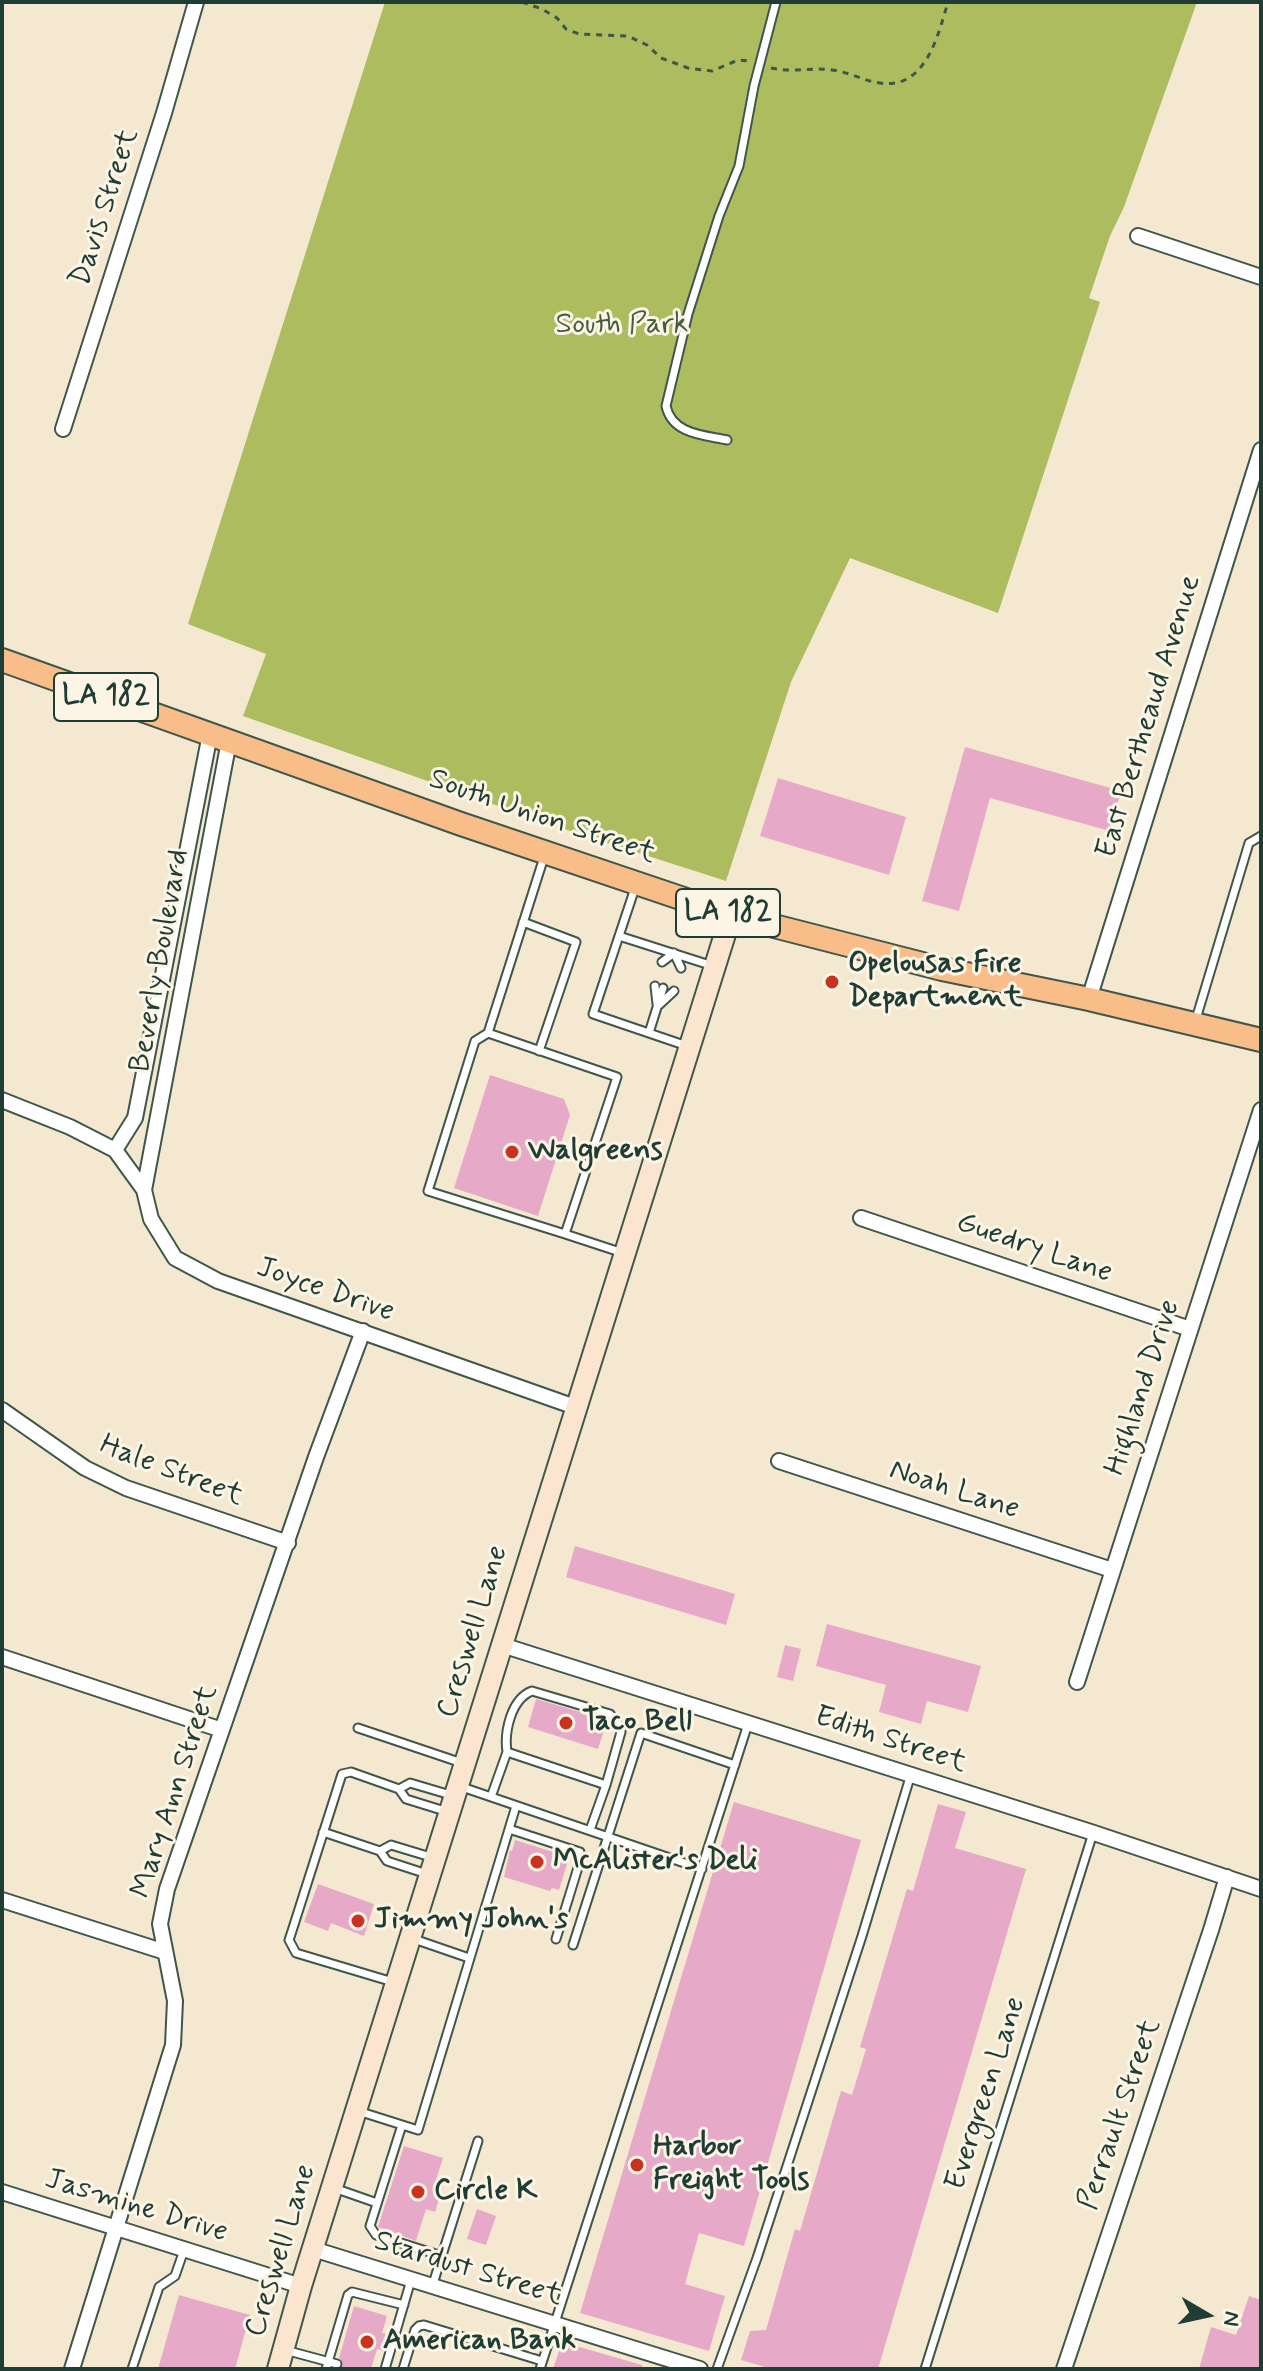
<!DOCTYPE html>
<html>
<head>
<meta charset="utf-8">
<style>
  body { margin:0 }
  #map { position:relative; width:1263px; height:2371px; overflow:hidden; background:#f4e9d0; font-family:Mynerve,sans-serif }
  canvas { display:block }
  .frame { position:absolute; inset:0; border:4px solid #1f3d34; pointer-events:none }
  .north { position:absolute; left:1167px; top:2275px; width:80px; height:80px; -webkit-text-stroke:6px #fcf5e5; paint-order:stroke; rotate:99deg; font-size:22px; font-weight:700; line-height:32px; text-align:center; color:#1f3d34 }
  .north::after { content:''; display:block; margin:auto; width:28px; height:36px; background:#1f3d34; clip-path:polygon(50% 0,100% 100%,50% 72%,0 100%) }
</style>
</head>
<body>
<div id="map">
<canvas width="1263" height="2371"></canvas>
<div class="frame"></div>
<div class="north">N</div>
</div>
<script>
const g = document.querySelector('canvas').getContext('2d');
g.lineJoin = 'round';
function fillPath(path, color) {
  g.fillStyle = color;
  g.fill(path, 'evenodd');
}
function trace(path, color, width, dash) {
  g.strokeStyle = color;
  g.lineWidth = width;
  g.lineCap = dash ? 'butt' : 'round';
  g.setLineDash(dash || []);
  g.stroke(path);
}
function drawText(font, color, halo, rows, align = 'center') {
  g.font = font + ' Mynerve,sans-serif';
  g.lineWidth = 6;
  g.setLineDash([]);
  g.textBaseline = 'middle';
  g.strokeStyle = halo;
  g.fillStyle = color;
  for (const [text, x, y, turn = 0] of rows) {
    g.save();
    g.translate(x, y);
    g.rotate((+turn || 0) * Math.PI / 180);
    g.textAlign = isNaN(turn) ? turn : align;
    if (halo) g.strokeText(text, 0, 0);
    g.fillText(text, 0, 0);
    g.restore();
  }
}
fillPath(new Path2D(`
  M385 2H1197L1124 207 1110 236 1089 298 1100 302 998 613 850 558 791 682 726 881 558 827 243 716 266 654 188 624Z`), '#acbc5f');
fillPath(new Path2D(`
  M965 747 1121 791 1110 831 990 798 959 911 922 901Z
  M778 778 906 817 889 875 760 836Z
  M490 1075 564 1099 570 1115 538 1216 454 1188Z
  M575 1546 735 1594 726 1625 566 1577Z
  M827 1624 981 1666 968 1712 927 1701 921 1724 879 1712 886 1685 816 1666Z
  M785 1645 801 1649 793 1681 777 1677Z
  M536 1699 601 1718 599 1722 606 1724 598 1749 528 1727Z
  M734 1802 861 1840 744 2246 699 2233 685 2284 725 2296 709 2351 580 2313Z
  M938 1804 966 1812 955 1848 1026 1869 878 2369H772L741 2360 750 2331 766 2330 795 2229 800 2231 841 2091 852 2095 866 2049 860 2047 907 1889 913 1891Z
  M515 1840 569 1857 559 1890 552 1888 550 1891 504 1877 510 1850 512 1851Z
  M318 1884 374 1904 364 1936 331 1923 328 1931 304 1922Z
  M404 2146 443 2158 435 2183 443 2186 435 2212 426 2209 416 2241 378 2227Z
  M477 2209 496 2216 486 2245 467 2239Z
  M179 2295 250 2315 235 2369H158Z
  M1249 2296 1261 2300V2369H1199L1211 2327 1236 2335Z
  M354 2306 387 2316 382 2333 388 2334 384 2351 377 2349 371 2369H341L343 2363 339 2358Z
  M562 2342 642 2365V2369H553Z`), '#e7a9c8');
const lane = new Path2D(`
  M727 440C703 435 672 434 666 406L688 314 719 216 739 166 754 86 776 2
  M545 854 488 1033 617 1077 565 1234 623 1253
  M636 885 593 1014 687 1046
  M523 922 576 942 539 1051
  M619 936 713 966
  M674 953 681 968
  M662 962 674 953
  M655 986 657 1004
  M659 1005 674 991
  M1196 1019 1249 843 1261 836
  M488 1033 475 1041 428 1191 565 1234
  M649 1033 663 988
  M358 1728 462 1763
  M507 1752C504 1732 511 1699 532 1691L610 1714 621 1726V1732L606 1785
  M459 1786 702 1869
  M399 1789 410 1783 454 1796
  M491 1797 507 1752 606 1785 590 1830
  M509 1829 580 1852V1861L556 1939
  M323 1832 380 1851 387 1861 427 1874
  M380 1851 391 1845 434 1858
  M411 1938 469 1958
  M573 1945 641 1733 735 1765
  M393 1982 296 1953 289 1940 292 1931 342 1774 351 1772 399 1789 406 1799 448 1812
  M358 2111 418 2130 516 1806
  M402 2125 370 2226 376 2235 442 2256
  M334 2188 377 2203
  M432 2287 478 2141
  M285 2350 337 2364
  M132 2369 159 2287 175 2276 184 2250
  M326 2369 348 2295 352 2292 404 2305
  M385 2369 411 2280
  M403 2369 415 2330 419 2326 424 2325 542 2361
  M540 2369 748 1724
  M717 2369 757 2258 862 1936 911 1774
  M925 2369 1093 1833`);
const street = new Path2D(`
  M1138 236 1261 277
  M63 429 164 113 196 2
  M1089 999 1261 450
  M2 1100 70 1127 115 1150 144 1190 151 1219 175 1258 218 1281 578 1408
  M115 1150 135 1118 210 734
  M144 1190 229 741
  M861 1218 1190 1329
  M2 1410 85 1468 126 1488 288 1543
  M779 1461 1112 1570
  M502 1645 1094 1833 1261 1889
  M2 1657 222 1730
  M1077 1682 1261 1110
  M2 1900 165 1952
  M2 2192 301 2286
  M313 2249 700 2369
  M72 2369 173 2045 175 2001 160 1924 167 1889 316 1457 363 1331
  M1064 2369 1211 1930 1227 1877`);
const secondary = new Path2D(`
  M278 2369 301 2286 731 915`);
const primary = new Path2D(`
  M2 660 461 824 731 915 942 969 1089 999 1261 1040`);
trace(lane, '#3f574b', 11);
trace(street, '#3f574b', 18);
trace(secondary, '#3f574b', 24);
trace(primary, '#3f574b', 26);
trace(new Path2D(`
  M522 2 542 9 557 18 566 29 579 34 628 36 647 45 661 58 688 68 712 71 738 60 749 61
  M771 68C794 73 811 67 832 70 849 72 864 81 880 83 926 90 938 35 948 2`), '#3f574b', 3, [6, 6]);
trace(lane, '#fff', 7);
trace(street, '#fff', 14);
trace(secondary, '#fce5cf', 20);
trace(primary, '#f8bd88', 22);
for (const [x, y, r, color] of [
  [832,982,8,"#c8321e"],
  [512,1152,8,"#c8321e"],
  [566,1723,8,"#c8321e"],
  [537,1862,8,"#c8321e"],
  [358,1921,8,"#c8321e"],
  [637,2165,8,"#c8321e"],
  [418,2192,8,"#c8321e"],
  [367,2342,8,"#c8321e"]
]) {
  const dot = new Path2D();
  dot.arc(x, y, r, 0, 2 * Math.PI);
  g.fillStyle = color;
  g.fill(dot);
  trace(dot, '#fcf5e5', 3);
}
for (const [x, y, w] of [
  [106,697,104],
  [728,913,104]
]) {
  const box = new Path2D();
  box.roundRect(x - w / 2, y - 24, w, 48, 6);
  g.fillStyle = '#fcf5e5';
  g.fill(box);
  trace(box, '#1f3d34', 2);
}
drawText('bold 28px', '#1f3d34', null, [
  ["LA 182",106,697],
  ["LA 182",728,913]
]);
drawText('30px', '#1f3d34', '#fcf5e5', [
  ["Davis Street",106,208,-72],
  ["East Bertheaud Avenue",1150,717,-73],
  ["South Union Street",542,818,19],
  ["Beverly Boulevard",161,961,-80],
  ["Guedry Lane",1034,1249,19],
  ["Joyce Drive",325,1291,19],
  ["Highland Drive",1144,1388,-72],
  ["Hale Street",171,1472,21],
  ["Noah Lane",954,1491,18],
  ["Creswell Lane",474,1632,-73],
  ["Edith Street",890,1741,18],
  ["Mary Ann Street",176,1792,-72],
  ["Evergreen Lane",987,2094,-72],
  ["Perrault Street",1121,2115,-71],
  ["Jasmine Drive",136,2207,17],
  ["Creswell Lane",282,2251,-73],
  ["Stardust Street",468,2270,17]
]);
drawText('30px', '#425d3f', '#fcf5e5', [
  ["South Park",622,326]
]);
drawText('bold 30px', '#1f3d34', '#fcf5e5', [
  ["Opelousas Fire",848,965],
  ["Department",848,999],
  ["Walgreens",528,1152],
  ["Taco Bell",582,1723],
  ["McAlister's Deli",553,1862],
  ["Jimmy John's",374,1921],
  ["Harbor",653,2148],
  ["Freight Tools",653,2182],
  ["Circle K",434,2192],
  ["American Bank",383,2342]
], 'left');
</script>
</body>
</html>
